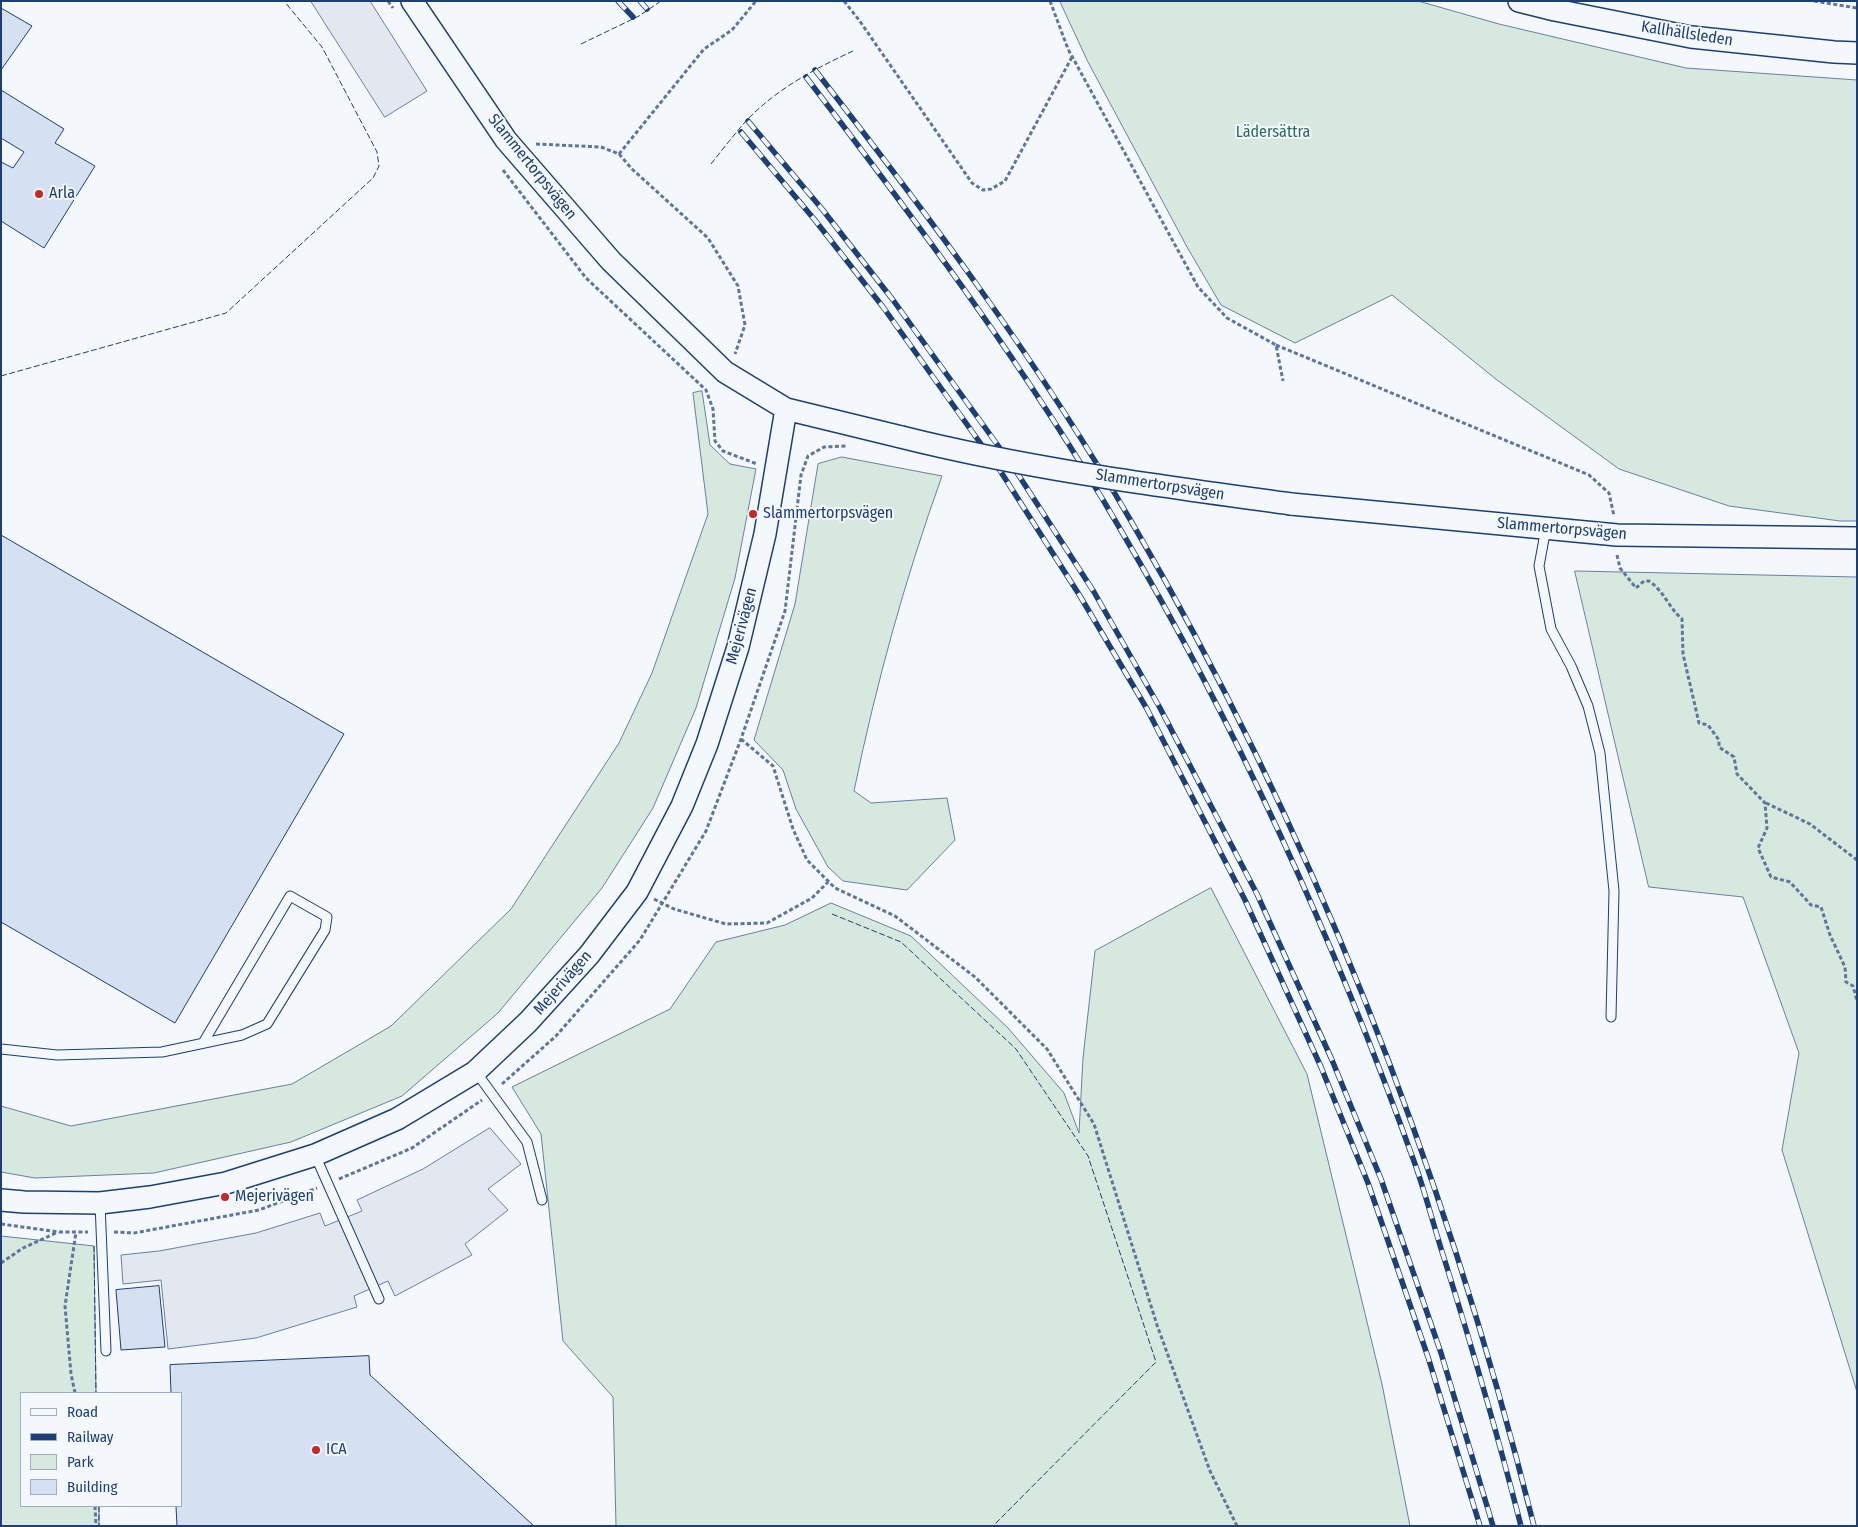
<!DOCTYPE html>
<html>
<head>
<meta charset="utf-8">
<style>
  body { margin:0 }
  #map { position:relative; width:1858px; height:1527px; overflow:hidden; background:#f4f7fb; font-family:"Fira Sans Condensed",sans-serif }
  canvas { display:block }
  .frame { position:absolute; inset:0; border:2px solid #1d3f73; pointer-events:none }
  .legend { position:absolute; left:20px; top:1392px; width:162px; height:115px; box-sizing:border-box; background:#f4f7fb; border:1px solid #9eadc5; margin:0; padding:6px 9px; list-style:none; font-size:15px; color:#1d3f73 }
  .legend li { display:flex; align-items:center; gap:10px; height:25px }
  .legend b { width:25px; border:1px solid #9eadc5 }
</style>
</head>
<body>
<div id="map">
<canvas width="1858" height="1527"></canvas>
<div class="frame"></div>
<ul class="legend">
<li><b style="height:6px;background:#f4f7fb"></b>Road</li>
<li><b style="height:6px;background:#1d3f73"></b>Railway</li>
<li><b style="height:14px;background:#d7e8df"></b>Park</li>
<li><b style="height:14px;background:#d5e0f0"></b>Building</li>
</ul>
</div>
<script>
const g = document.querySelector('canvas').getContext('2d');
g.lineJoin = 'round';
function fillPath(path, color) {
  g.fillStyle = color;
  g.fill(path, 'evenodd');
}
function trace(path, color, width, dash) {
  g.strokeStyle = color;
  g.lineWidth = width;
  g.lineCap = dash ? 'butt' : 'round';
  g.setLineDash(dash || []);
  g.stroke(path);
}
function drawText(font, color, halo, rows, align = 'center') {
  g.font = font + ' "Fira Sans Condensed",sans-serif';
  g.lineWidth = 4;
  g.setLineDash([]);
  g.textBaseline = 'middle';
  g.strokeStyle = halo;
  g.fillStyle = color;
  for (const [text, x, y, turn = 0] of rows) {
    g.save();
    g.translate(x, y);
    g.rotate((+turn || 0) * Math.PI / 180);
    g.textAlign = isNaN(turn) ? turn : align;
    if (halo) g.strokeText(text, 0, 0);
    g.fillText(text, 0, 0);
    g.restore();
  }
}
const green = new Path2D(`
  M1060 1H1418L1499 24 1686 68 1857 80V521H1840L1729 506 1619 469 1497 380 1392 295 1295 343 1221 305 1187 247 1088 62Z
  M702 391 710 445 730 464 756 469 735 578 696 708 653 808 602 888 498 1013 402 1096 291 1142 154 1173 35 1178 1 1172V1106L71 1126 292 1084 391 1026 511 909 619 743 652 673 708 514 693 393Z
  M842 457 942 476C905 579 876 684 854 791L871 803 947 798 955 840 907 890 843 881 828 867 796 809 783 770 754 740 795 604 818 464Z
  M1575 571 1857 577V1392L1782 1150 1799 1053 1743 897 1649 887Z
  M1211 888 1307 1074 1382 1384 1410 1526H616L613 1397 563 1341 541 1134 512 1087 670 1009 716 942 785 925 831 903 911 936 1008 1028 1064 1093 1079 1133 1083 1058 1095 951Z
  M1 1236 94 1246 96 1393H21V1506H99V1526H1Z`);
fillPath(green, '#d7e8df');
trace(green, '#687fa3', 1);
const parking = new Path2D(`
  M311 1H370L427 91 385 117Z
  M490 1128 521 1164 488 1189 508 1210 465 1244 472 1255 395 1296 388 1281 354 1296 357 1307 256 1338 168 1349 161 1280 123 1284 121 1255 159 1251 256 1233 320 1213 325 1226 362 1211 357 1200 423 1169Z`);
fillPath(parking, '#e3e8f0');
trace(parking, '#687fa3', 1);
const building = new Path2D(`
  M1 8 32 26 1 70Z
  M1 90 64 129 55 143 95 166 44 248 1 221V162L13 168 24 152 1 138Z
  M1 535 344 734 175 1023 1 922Z
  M159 1286 165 1347 121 1350 116 1290Z
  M369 1356 370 1375 534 1526H177L176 1506H181V1393H171L170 1365Z`);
fillPath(building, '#d5e0f0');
trace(building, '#1d3f73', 1);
const service = new Path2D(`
  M1546 528 1539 566 1551 629 1571 666 1588 706 1600 753 1614 891 1611 1017
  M1 1049 57 1055 162 1052 242 1035 267 1024 325 930 327 917 290 896 203 1043
  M476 1072 527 1142 542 1200
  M315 1155 379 1299
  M100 1203 106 1351`);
const tertiary = new Path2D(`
  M412 1 506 140 611 261 725 372 786 409 901 437
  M1519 1 1555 10 1691 37 1834 52 1857 53
  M1291 504 1617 535 1857 538
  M1 1200 24 1202 100 1203 150 1197 226 1183 315 1155 397 1119 475 1072 528 1022 589 955 637 892 682 806 707 744 738 647 765 534 786 409`);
trace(service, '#1d3f73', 11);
trace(tertiary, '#1d3f73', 24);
trace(new Path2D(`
  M388 1 393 8
  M844 1 859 20 972 183 983 190 991 189 1005 181 1072 57
  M1050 1 1068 49 1198 287 1227 318 1276 345 1283 381
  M1814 1 1857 8
  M536 144 601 147 619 154 632 169 708 238 738 286 745 325 735 354
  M619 154 704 49 732 30 756 1
  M503 170 586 278 706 390 713 409 715 441 723 451 757 464
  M1276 345 1589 475 1609 493 1614 516
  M1617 555 1620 568 1636 588 1644 581H1649C1664 591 1669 608 1682 619L1683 654 1699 723 1708 725 1719 740V747L1734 757 1737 774 1765 803 1767 828 1758 848 1771 877 1790 882 1811 905 1821 907 1830 935 1845 967 1846 982 1853 986 1857 1001
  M741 739 773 766 793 829 807 860 835 888 895 916 975 977 1047 1049 1094 1124 1157 1325 1210 1471 1237 1526
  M1766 803 1810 824 1857 860
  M654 899 674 909 726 924 767 923 812 898 828 882
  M502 1084 556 1036 640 940 706 831 741 739 785 611 801 475 808 456 824 447 847 446
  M339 1179 412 1148 482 1100
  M1 1224 59 1232H88
  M114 1232 134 1233 259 1210 317 1188
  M1 1263 23 1248 58 1232
  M75 1393 71 1374 65 1306 76 1232
  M95 1506 96 1526`), '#5e769c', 3, [4, 2.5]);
trace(service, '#f4f7fb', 9);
trace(tertiary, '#f4f7fb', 21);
const rail = new Path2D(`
  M618 1 633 17
  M640 1 647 9
  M815 70C928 215 1039 362 1131 521 1314 834 1446 1174 1534 1526
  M806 77C917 222 1027 369 1119 527 1238 729 1336 944 1415 1164 1426 1195 1434 1227 1444 1258 1472 1347 1498 1436 1521 1526
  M748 121 822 209 893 300 1012 465 1094 592 1160 708 1257 894 1332 1060 1381 1179 1441 1353 1493 1526
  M741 132 814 219 883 307 1001 472 1080 596 1147 709 1245 900 1321 1067 1368 1183 1428 1357 1480 1526`);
trace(rail, '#1d3f73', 5.5);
trace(rail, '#f4f7fb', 4, [11]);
const tertiaryBridge = new Path2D(`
  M901 437C1029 469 1161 486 1291 504`);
trace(tertiaryBridge, '#1d3f73', 24, []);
trace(tertiaryBridge, '#f4f7fb', 21);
trace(new Path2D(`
  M581 44 639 16 661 1
  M711 164C722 150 733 136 745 122 775 90 814 69 853 51
  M1 376 226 313 373 178 379 166 377 152 322 47 284 1
  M832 914 901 942 1016 1049 1088 1156 1156 1362 993 1526
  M94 1246 96 1393
  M99 1506V1526`), '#1d3f73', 1, [6, 2.5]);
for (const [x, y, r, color] of [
  [39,194,5,"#c62828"],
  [753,514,5,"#c62828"],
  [225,1197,5,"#c62828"],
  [316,1450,5,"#c62828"]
]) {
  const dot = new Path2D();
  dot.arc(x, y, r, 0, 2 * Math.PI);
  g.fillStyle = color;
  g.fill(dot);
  trace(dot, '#f4f7fb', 2);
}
drawText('16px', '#1d3f73', '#f4f7fb', [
  ["Kallhällsleden",1687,34,9],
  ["Slammertorpsvägen",532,167,51],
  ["Slammertorpsvägen",1160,485,9],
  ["Slammertorpsvägen",1562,529,5],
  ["Mejerivägen",742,626,-75],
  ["Mejerivägen",563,983,-49]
]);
drawText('16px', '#2c6c60', '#f4f7fb', [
  ["Lädersättra",1273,133]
]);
drawText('16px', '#1d3f73', '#f4f7fb', [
  ["Arla",49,194],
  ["Slammertorpsvägen",763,514],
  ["Mejerivägen",235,1197],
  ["ICA",326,1450]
], 'left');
</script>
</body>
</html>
